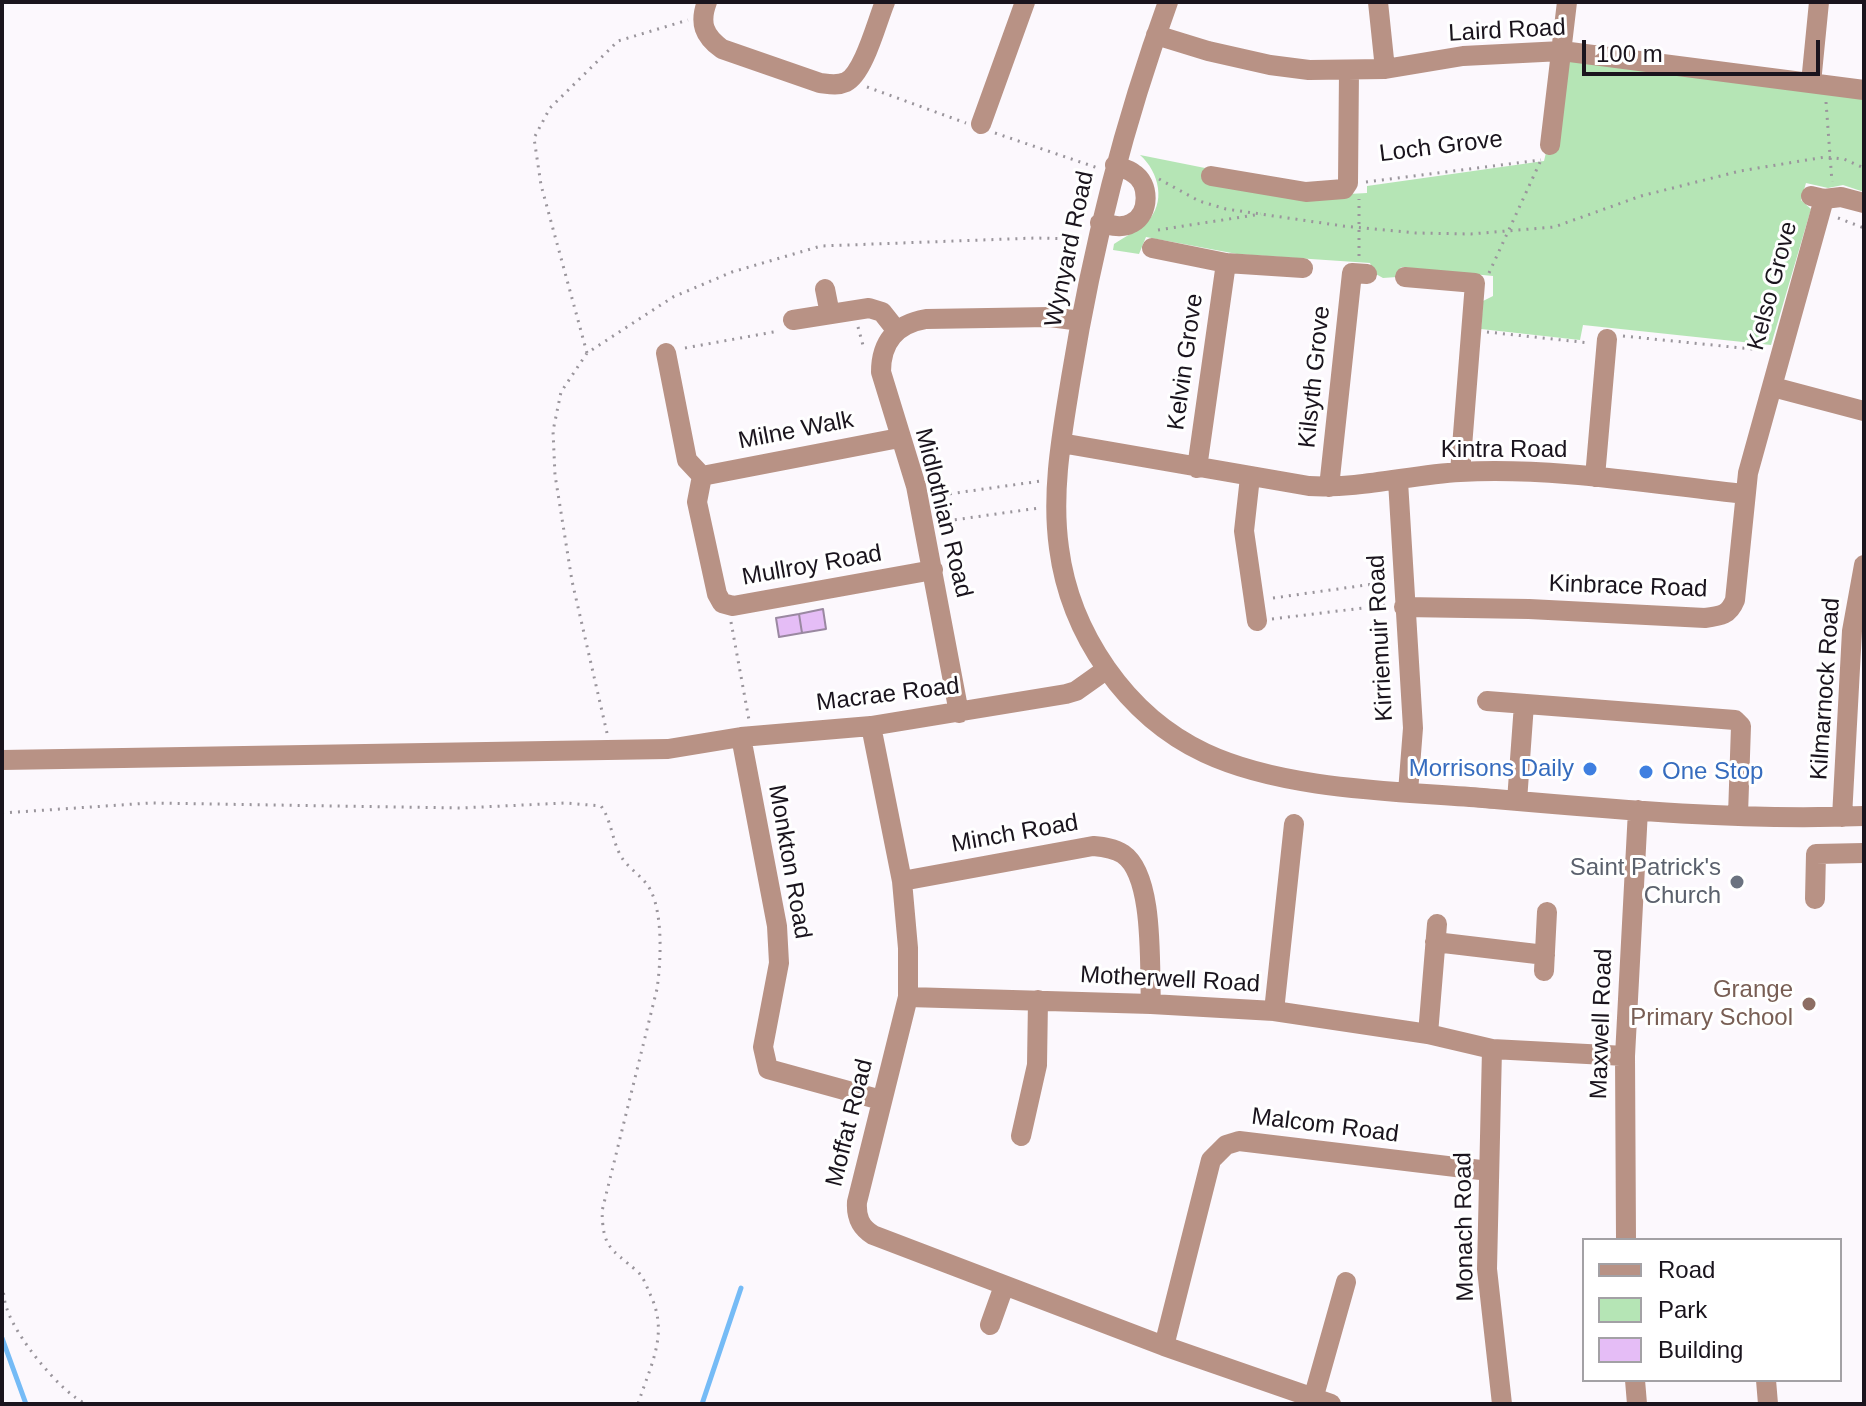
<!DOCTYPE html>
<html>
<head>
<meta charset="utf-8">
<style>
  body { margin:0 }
  #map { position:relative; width:1866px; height:1406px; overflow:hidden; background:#fcf8fd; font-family:Arial,sans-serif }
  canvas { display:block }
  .frame { position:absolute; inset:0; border:4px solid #1a141d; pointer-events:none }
  .legend { position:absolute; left:1582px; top:1238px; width:260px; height:144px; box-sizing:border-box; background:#fff; border:2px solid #a3a1a5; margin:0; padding:10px 14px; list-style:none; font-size:24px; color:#1a141d }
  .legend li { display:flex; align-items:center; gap:16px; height:40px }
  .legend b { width:40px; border:2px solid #a3a1a5 }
  .scale { position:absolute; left:1582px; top:40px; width:238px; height:36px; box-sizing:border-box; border:4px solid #1a141d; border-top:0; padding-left:10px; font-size:24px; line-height:28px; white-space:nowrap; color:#1a141d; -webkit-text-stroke:6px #fff; paint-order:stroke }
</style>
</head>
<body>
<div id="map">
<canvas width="1866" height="1406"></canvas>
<div class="frame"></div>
<ul class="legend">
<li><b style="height:10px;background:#b89285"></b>Road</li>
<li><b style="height:22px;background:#b5e5b5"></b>Park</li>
<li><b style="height:22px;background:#e5bdf6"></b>Building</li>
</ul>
<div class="scale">100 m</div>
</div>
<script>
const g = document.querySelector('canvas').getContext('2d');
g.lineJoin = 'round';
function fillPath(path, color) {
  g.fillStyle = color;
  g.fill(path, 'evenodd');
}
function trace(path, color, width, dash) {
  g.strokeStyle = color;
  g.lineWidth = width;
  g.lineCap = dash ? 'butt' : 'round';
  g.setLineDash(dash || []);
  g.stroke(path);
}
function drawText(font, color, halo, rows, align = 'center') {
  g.font = font + ' Arial,sans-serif';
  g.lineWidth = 6;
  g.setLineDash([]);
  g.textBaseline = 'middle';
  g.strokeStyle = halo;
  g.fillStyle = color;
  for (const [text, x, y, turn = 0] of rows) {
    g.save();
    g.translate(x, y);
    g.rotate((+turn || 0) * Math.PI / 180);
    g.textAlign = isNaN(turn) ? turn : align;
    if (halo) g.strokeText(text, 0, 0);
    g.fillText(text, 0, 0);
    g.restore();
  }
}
fillPath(new Path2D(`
  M1568 60 1864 99V192L1843 185 1828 188 1806 183 1801 200 1811 209 1771 345 1583 325 1580 340 1481 329 1483 301 1493 296V276L1401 267 1397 277 1383 278 1374 273 1370 263 1237 254 1146 237 1139 254 1113 250 1114 244C1124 237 1137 231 1146 223 1167 203 1159 172 1140 155L1210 169 1292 197 1367 193V186L1544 161Z`), '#b5e5b5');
trace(new Path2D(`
  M2 1338 26 1404
  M702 1404 741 1288`), '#75bbf6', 5);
const building = new Path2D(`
  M823 609 826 629 802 633 799 614Z
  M799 614 802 633 779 637 776 618Z`);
fillPath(building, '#e5bdf6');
trace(building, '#9a88a1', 2);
trace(new Path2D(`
  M867 87 966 123
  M1826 102 1832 182
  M995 133 1098 168
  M1159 179 1199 201 1226 209 1343 226 1416 233 1471 234 1554 227 1641 196 1740 171 1825 157 1844 159 1864 168
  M1366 182 1541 160
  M1838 218 1864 228
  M1158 230 1261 214
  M1359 256V199
  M1489 273 1541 160
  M858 327 864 349
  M1487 332 1590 343
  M1623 336 1762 350
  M685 348 779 331
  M587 353 541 185 534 138 550 108 618 41 688 20
  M934 496 1041 481
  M939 522 1039 508
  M1273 598 1388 582
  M1272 619 1388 605
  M731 622 749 720
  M607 733 572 581 555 475 553 431 561 392 587 353 673 297 732 272 821 246 1035 238 1079 239
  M2 813 150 803 460 808 566 803 601 806C612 821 612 842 622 858 630 870 644 877 651 891 663 916 661 961 657 989L602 1211C603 1248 610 1248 637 1271 643 1276 646 1285 649 1292 670 1333 651 1363 638 1404
  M2 1285C4 1293 4 1302 7 1309 16 1337 60 1392 86 1404`), '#9a959c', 3, [2, 6]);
trace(new Path2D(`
  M707 2C699 23 704 36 722 49L820 83C829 84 837 86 846 82 864 73 877 21 885 2
  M1168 2C1123 125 1092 249 1071 378 1062 434 1051 491 1059 548 1070 633 1126 716 1205 753 1284 790 1396 791 1483 798 1609 809 1737 821 1864 816
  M1378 2 1385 69
  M1156 35 1208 51 1270 65 1309 70 1385 69 1463 56 1562 51 1864 90
  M1811 83 1819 2
  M981 124 1025 2
  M1550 145 1567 2
  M1211 176 1306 192 1344 189 1348 183 1349 71
  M1811 196 1824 199 1841 197 1864 203
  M1100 223C1111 225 1122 229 1132 223 1150 214 1150 183 1133 173 1128 169 1121 168 1115 165
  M1152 248 1226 263 1303 268
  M1405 277 1475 283 1460 472
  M825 289 830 314
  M793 320 869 308 882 312 897 331
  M666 353 687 460 702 476 697 502 717 594 722 603 733 606 933 570
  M1773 387 1864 411
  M1061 443 1309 486C1360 489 1409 475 1460 472 1555 467 1651 484 1745 494
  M1197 468 1226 263
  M702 476 899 438
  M1250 477 1244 531 1257 621
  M1595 477 1607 339
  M1398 481 1413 728 1408 792
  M1329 487 1352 273 1367 274
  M1404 607 1529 609 1705 618C1721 616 1729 615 1735 600L1748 473 1824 199
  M1487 701 1735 720 1741 726 1738 815
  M959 713 916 486 881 372C881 342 896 324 926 319L1050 317 1081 321
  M871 726 902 881 908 948V997L857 1202C856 1217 860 1227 873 1235L1164 1346 1331 1404
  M741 737 777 926 779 963 763 1047 768 1069 881 1100
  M2 760 668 749 741 737 871 726 1066 694 1076 691 1107 669
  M1517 801 1524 704
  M1842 817 1852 631 1864 565
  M902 881 1093 846C1103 847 1114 848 1123 854 1155 876 1149 967 1151 1004
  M1815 899 1816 854 1864 853
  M1435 942 1545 955
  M1544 971 1547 912
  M908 997 1151 1004 1274 1011 1428 1034 1492 1049 1625 1056
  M1274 1011 1294 824
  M1428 1034 1437 924
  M1492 1049 1487 1269 1502 1404
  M1021 1136 1037 1065 1038 1000
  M1626 1240 1625 1056 1638 810
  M990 1325 1004 1286
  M1164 1346 1211 1160 1226 1145 1239 1141 1489 1171
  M1635 1380 1637 1404
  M1766 1380 1768 1404
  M1313 1399 1346 1282`), '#b89285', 20);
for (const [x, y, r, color] of [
  [1590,769,8,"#3f7fe0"],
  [1646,772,8,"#3f7fe0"],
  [1737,882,8,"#6b7280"],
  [1809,1004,8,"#8d6e63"]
]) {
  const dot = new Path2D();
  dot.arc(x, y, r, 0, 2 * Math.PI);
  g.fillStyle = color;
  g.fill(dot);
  trace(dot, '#fff', 3);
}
drawText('24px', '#1a141d', '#fff', [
  ["Laird Road",1507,31,-3],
  ["Loch Grove",1441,147,-7],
  ["Wynyard Road",1070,249,-78],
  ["Kelso Grove",1773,286,-75],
  ["Kelvin Grove",1186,362,-82],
  ["Kilsyth Grove",1315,377,-84],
  ["Milne Walk",796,431,-11],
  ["Kintra Road",1504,450],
  ["Midlothian Road",943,513,76],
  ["Mullroy Road",812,566,-10],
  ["Kinbrace Road",1628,587,2],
  ["Kirriemuir Road",1381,638,-93],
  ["Kilmarnock Road",1826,689,-86],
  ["Macrae Road",888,695,-7],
  ["Minch Road",1015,834,-10],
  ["Monkton Road",789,862,80],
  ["Motherwell Road",1170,980,3],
  ["Maxwell Road",1602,1024,-88],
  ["Moffat Road",850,1123,-76],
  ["Malcom Road",1325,1126,7],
  ["Monach Road",1465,1227,-91]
]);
drawText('24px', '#366cbe', '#fff', [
  ["Morrisons Daily",1574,769],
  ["One Stop",1662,772,"left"]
], 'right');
drawText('24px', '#5b616d', '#fff', [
  ["Saint Patrick's",1721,868],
  ["Church",1721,896]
], 'right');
drawText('24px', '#785e54', '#fff', [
  ["Grange",1793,990],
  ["Primary School",1793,1018]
], 'right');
</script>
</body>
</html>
